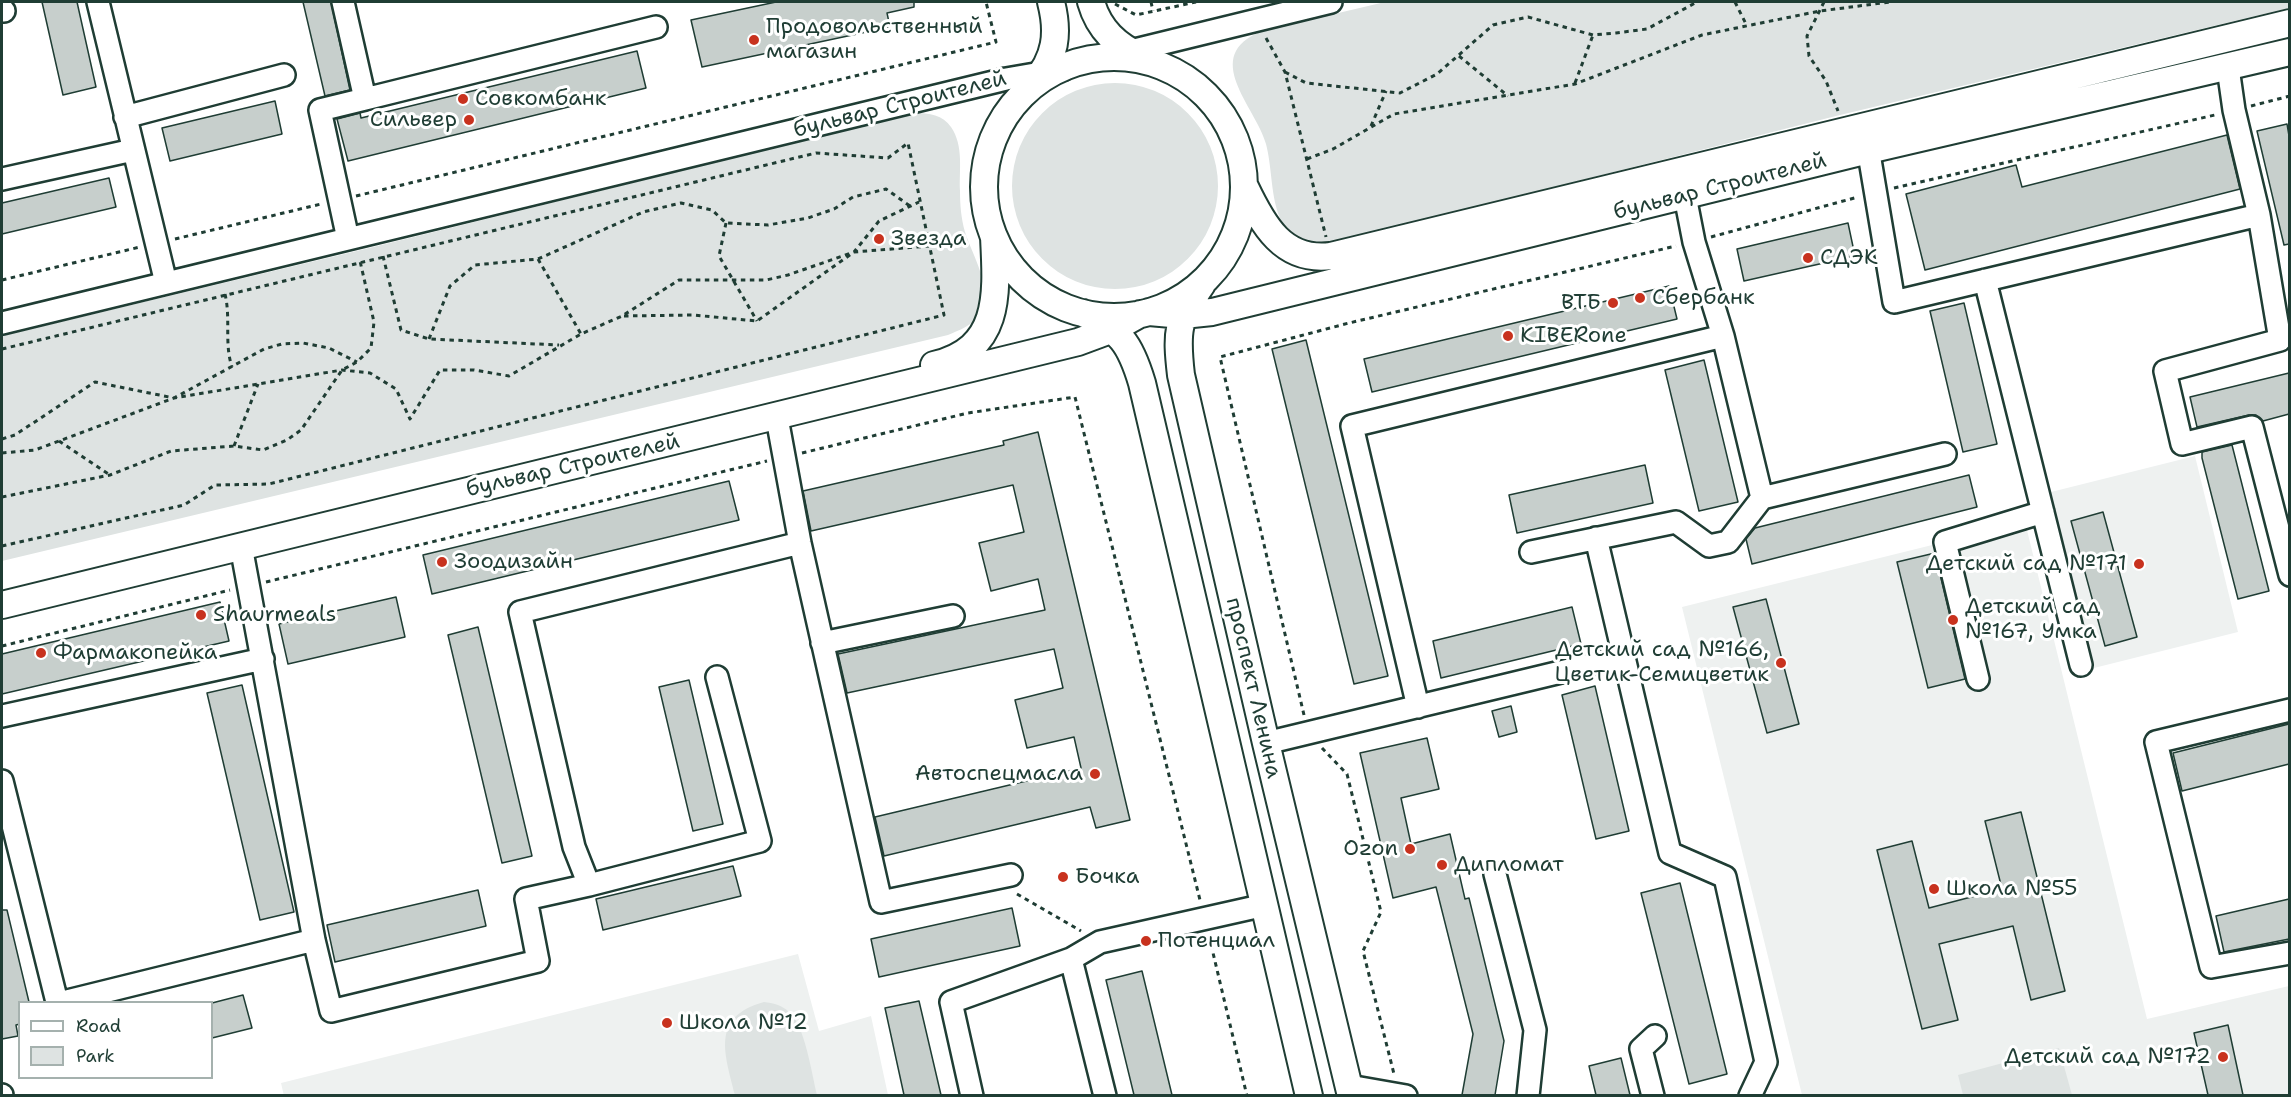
<!DOCTYPE html>
<html>
<head>
<meta charset="utf-8">
<style>
	body { margin:0 }
	#map { position:relative; width:2291px; height:1097px; overflow:hidden; background:#fff; font-family:"Shantell Sans",sans-serif }
	canvas { display:block }
	.frame { position:absolute; inset:0; border:3px solid #1f3d34; pointer-events:none }
	.legend { position:absolute; left:18px; top:1001px; width:195px; height:78px; box-sizing:border-box; background:#fff; border:2px solid #a5b1ae; margin:0; padding:8px 10px; list-style:none; font-size:18px; color:#1f3d34 }
	.legend li { display:flex; align-items:center; gap:12px; height:30px }
	.legend b { width:30px; border:2px solid #a5b1ae }
</style>
</head>
<body>
<div id="map">
<canvas width="2291" height="1097"></canvas>
<div class="frame"></div>
<ul class="legend">
<li><b style="height:8px;background:#fff"></b>Road</li>
<li><b style="height:16px;background:#dee3e2"></b>Park</li>
</ul>
</div>
<script>
const c = document.querySelector('canvas').getContext('2d');
c.lineJoin = 'round';
function fillPath(path, color) { c.fillStyle = color; c.fill(path, 'evenodd'); }
function trace(path, color, width, dash) { c.strokeStyle = color; c.lineWidth = width; c.lineCap = dash ? 'butt' : 'round'; c.setLineDash(dash || []); c.stroke(path); }
function drawText(font, color, halo, rows, align = 'center') {
  c.font = font + ' "Shantell Sans",sans-serif'; c.lineWidth = 6; c.setLineDash([]); c.textBaseline = 'middle'; c.strokeStyle = halo; c.fillStyle = color; for (const [text, x, y, turn = 0] of rows) {
    c.save(); c.translate(x, y); c.rotate((+turn || 0) * Math.PI / 180); c.textAlign = isNaN(turn) ? turn : align; if (halo) c.strokeText(text, 0, 0); c.fillText(text, 0, 0); c.restore();
  }
}
fillPath(new Path2D(`
	M2195,456L2238,632L2082,671L2039,495Z
	M2025,522L2147,1019L2289,986V1095H1802L1682,607Z
	M798,954L819,1031L871,1016L888,1095L284,1096L281,1083Z`), '#eef1f0');
fillPath(new Path2D(`
	M1385,2H2289V8L1840,115L1328,244C1264,245 1277,186 1266,144C1256,107 1199,56 1262,31Z
	M1012 186a103 103 0 1 1 206 0a103 103 0 1 1-206 0Z
	M915,113C929,113 943,115 951,127C964,146 959,170 960,191C960,204 961,218 965,232C973,257 994,288 979,315C972,326 959,330 948,335L2,561V336L365,249Z
	M764,1002C773,1003 782,1005 789,1012C805,1025 812,1075 817,1095H735C725,1054 710,1017 764,1002Z
	M2059,1048L2072,1095H1963L1958,1075Z`), '#dee3e2');
const building = new Path2D(`
	M42,2H77L96,87L63,95Z
	M303,2H331L350,90L325,96Z
	M776,2H914V7L887,13L890,27L702,67L691,20Z
	M637,51L646,88L348,161L337,119L360,113L361,118Z
	M275,101L282,134L170,161L162,128Z
	M2287,124L2289,136V244L2284,245L2257,131Z
	M2227,135L2240,189L1925,270L1906,194L2016,165L2022,187Z
	M109,178L116,207L2,234V203Z
	M1848,223L1855,256L1744,281L1737,249Z
	M1669,286L1677,319L1372,392L1364,359Z
	M1964,303L1997,444L1963,452L1930,311Z
	M1306,340L1388,676L1354,684L1272,349Z
	M1704,360L1738,502L1699,511L1665,370Z
	M2289,373V414L2263,421L2256,415H2249L2197,427L2190,397Z
	M1038,432L1130,820L1096,828L1090,807L884,856L875,817L1081,768L1074,737L1027,748L1015,700L1063,688L1054,649L847,693L838,654L1045,610L1038,579L991,591L979,543L1024,532L1013,485L811,531L803,491L1004,445L1003,441Z
	M2232,445L2269,591L2238,599L2202,458V452Z
	M1645,465L1653,503L1517,533L1509,495Z
	M1969,475L1977,507L1752,564L1746,539L1755,528Z
	M729,481L739,520L432,594L423,555Z
	M2103,512L2137,637L2105,646L2071,521Z
	M1935,553L1965,679L1928,688L1897,562Z
	M396,597L405,637L288,664L279,624Z
	M1766,599L1799,724L1767,733L1733,607Z
	M220,602L229,641L2,694V654Z
	M1572,607L1581,644L1441,678L1433,641Z
	M478,627L532,856L502,863L448,635Z
	M689,680L723,824L693,831L659,687Z
	M242,685L294,912L260,920L207,693Z
	M1595,686L1629,831L1596,839L1562,695Z
	M1511,706L1517,732L1499,737L1492,711Z
	M2289,724V764L2182,791L2173,753Z
	M1427,738L1439,789L1401,798L1411,844L1450,834L1465,899L1469,898L1504,1041L1495,1095H1462L1473,1034L1436,887L1393,898L1360,753Z
	M2021,812L2065,991L2031,1000L2013,926L1939,944L1958,1020L1922,1029L1877,850L1912,841L1929,908L2002,889L1985,821Z
	M733,866L741,896L603,930L596,899Z
	M1680,883L1727,1074L1689,1084L1641,893Z
	M478,890L486,926L335,962L327,925Z
	M2289,899V939L2224,952L2216,916Z
	M1012,908L1020,946L879,977L871,939Z
	M2,910H7L29,1002H20V1024L16,1025L18,1036L2,1039Z
	M1142,971L1172,1095H1134L1106,980Z
	M243,995L252,1028L212,1038V1003Z
	M919,1001L941,1095H904L885,1008Z
	M2228,1025L2243,1095H2208L2194,1033Z
	M1621,1058L1630,1095H1596L1589,1066Z`);
fillPath(building, '#c7cfcc');
trace(building, '#1f3d34', 1.5);
const minor = new Path2D(`
	M98,2L166,283
	M343,2L365,99L656,27
	M2,11H4
	M1102,58L1331,2
	M125,117L284,75
	M1866,136L1894,302L2259,215L2234,110L2228,68
	M2,179L133,150
	M2259,215L2280,340L2165,371L2182,444L2252,427L2290,575
	M348,239L320,110L365,99
	M1985,280L2081,665
	M2,323L1006,79L1064,69
	M777,418L800,543L881,902L1011,875
	M1762,498L1945,454
	M1596,538L1670,853L1725,877L1766,1062L1750,1096
	M241,546L314,940L331,1011L538,961L526,899L589,885
	M1531,552L1676,522L1709,546L1728,542L1762,498L1723,336L1694,242L1685,196
	M822,643L953,616
	M717,677L760,841L589,885L574,847L520,612L800,543
	M1978,679L1945,542L2043,512
	M1418,707L1352,426L1723,336
	M2290,710L2156,742L2211,967L2290,953
	M2,716L263,659
	M1266,743L1623,657
	M2,781L57,1002
	M1495,874L1535,1030L1528,1096
	M63,1002L314,940
	M1349,1086L1406,1096
	M2,1095V1096
	M972,1096L951,1002L1071,959
	M1105,1096L1071,959L1100,942L1265,905
	M1653,1096L1641,1049L1655,1036`);
const major = new Path2D(`
	M1091,2C1099,30 1117,46 1143,58
	M984 187a130 130 0 1 1 260 0a130 130 0 1 1-260 0Z
	M1034,83C1056,58 1059,33 1051,2
	M1245,187C1263,225 1283,262 1331,256L2290,23
	M1202,284C1177,320 1176,332 1181,375L1266,743L1351,1096
	M1149,312L1183,315L1212,312L1869,150L2290,52
	M1083,313C1121,331 1130,343 1142,383L1309,1096
	M934,365C1001,349 997,295 994,237
	M2,605L1078,342L1113,329L1140,314`);
trace(minor, '#1f3d34', 26);
trace(major, '#1f3d34', 30);
trace(new Path2D(`
	M1151,2L1153,11
	M1735,2L1747,26
	M1824,2L1807,36L1809,56L1826,81L1838,111
	M1115,4L1136,15L1196,2
	M1266,38L1285,72L1326,237
	M1459,56L1508,96
	M1285,72L1306,83L1400,93L1437,74L1493,25L1528,17L1593,35L1616,33L1647,29L1697,2
	M1575,83L1593,35
	M2251,106L2290,96
	M1371,126L1386,91
	M1307,159L1333,149L1394,114L1575,84L1702,35L1820,11L1890,2
	M1894,188L2215,115
	M356,196L996,42L986,2
	M726,223L719,256L757,321
	M1711,237L1858,197
	M175,239L321,204
	M383,256L401,330L429,339L559,345
	M538,259L581,334
	M2,280L140,247
	M225,294C231,319 224,343 232,367
	M624,316L693,315L757,321L854,252L929,246
	M429,339L450,286L475,265L538,259L643,212L681,203L712,210L726,223L768,225L808,218L834,209L853,197L886,189L910,206
	M2,349L816,153L888,158L908,143L944,315L269,484L215,485L184,505L2,546
	M2,439L15,435L95,382L174,398L264,349L282,344L303,343L329,348L357,362
	M59,441L110,475
	M234,446L258,384
	M2,453L35,450L174,398L342,370L370,373L396,389L410,419L440,370H474L509,376L581,334L622,316L679,280H766L788,275L854,252L879,221L919,202
	M802,453L968,413L1075,397L1200,900
	M2,497L110,475L171,451L234,446L263,450L287,440L301,430L342,370L357,362L371,348L374,322L360,261
	M266,582L767,461
	M2,646L230,590
	M1304,715L1220,357L1349,323L1676,246
	M1322,748L1347,774L1381,912L1363,951L1394,1074
	M1017,894L1081,931
	M1209,936L1247,1096`), '#1f3d34', 3, [4.5, 4.5]);
trace(minor, '#fff', 21);
trace(major, '#fff', 26);
for (const [x, y, r, color] of [
	[754,40,6,"#c8321e"],
	[463,99,6,"#c8321e"],
	[469,120,6,"#c8321e"],
	[879,239,6,"#c8321e"],
	[1808,258,6,"#c8321e"],
	[1640,298,6,"#c8321e"],
	[1613,303,6,"#c8321e"],
	[1508,336,6,"#c8321e"],
	[442,562,6,"#c8321e"],
	[2139,564,6,"#c8321e"],
	[201,615,6,"#c8321e"],
	[1953,620,6,"#c8321e"],
	[41,653,6,"#c8321e"],
	[1781,663,6,"#c8321e"],
	[1095,774,6,"#c8321e"],
	[1410,849,6,"#c8321e"],
	[1442,865,6,"#c8321e"],
	[1063,877,6,"#c8321e"],
	[1934,889,6,"#c8321e"],
	[1146,941,6,"#c8321e"],
	[667,1023,6,"#c8321e"],
	[2223,1057,6,"#c8321e"]
]) { const dot = new Path2D(); dot.arc(x, y, r, 0, 2 * Math.PI); c.fillStyle = color; c.fill(dot); trace(dot, '#fff', 2); }
drawText('22px', '#1f3d34', '#fff', [
	["Продовольственный",766,27],
	["магазин",766,52],
	["Совкомбанк",475,99],
	["Сильвер",457,120,"right"],
	["Звезда",891,239],
	["СДЭК",1820,258],
	["Сбербанк",1652,298],
	["ВТБ",1601,303,"right"],
	["KIBERone",1520,336],
	["Зоодизайн",454,562],
	["Детский сад №171",2127,564,"right"],
	["Детский сад",1965,607],
	["№167, Умка",1965,632],
	["Shaurmeals",213,615],
	["Детский сад №166,",1769,650,"right"],
	["Цветик-Семицветик",1769,675,"right"],
	["Фармакопейка",53,653],
	["Автоспецмасла",1083,774,"right"],
	["Ozon",1398,849,"right"],
	["Дипломат",1454,865],
	["Бочка",1075,877],
	["Школа №55",1946,889],
	["Потенциал",1158,941],
	["Школа №12",679,1023],
	["Детский сад №172",2211,1057,"right"]
], 'left');
drawText('22px', '#1f3d34', '#fff', [
	["бульвар Строителей",900,105,-14],
	["бульвар Строителей",1720,187,-14],
	["бульвар Строителей",573,466,-13],
	["проспект Ленина",1253,688,77]
]);
</script>
</body>
</html>
